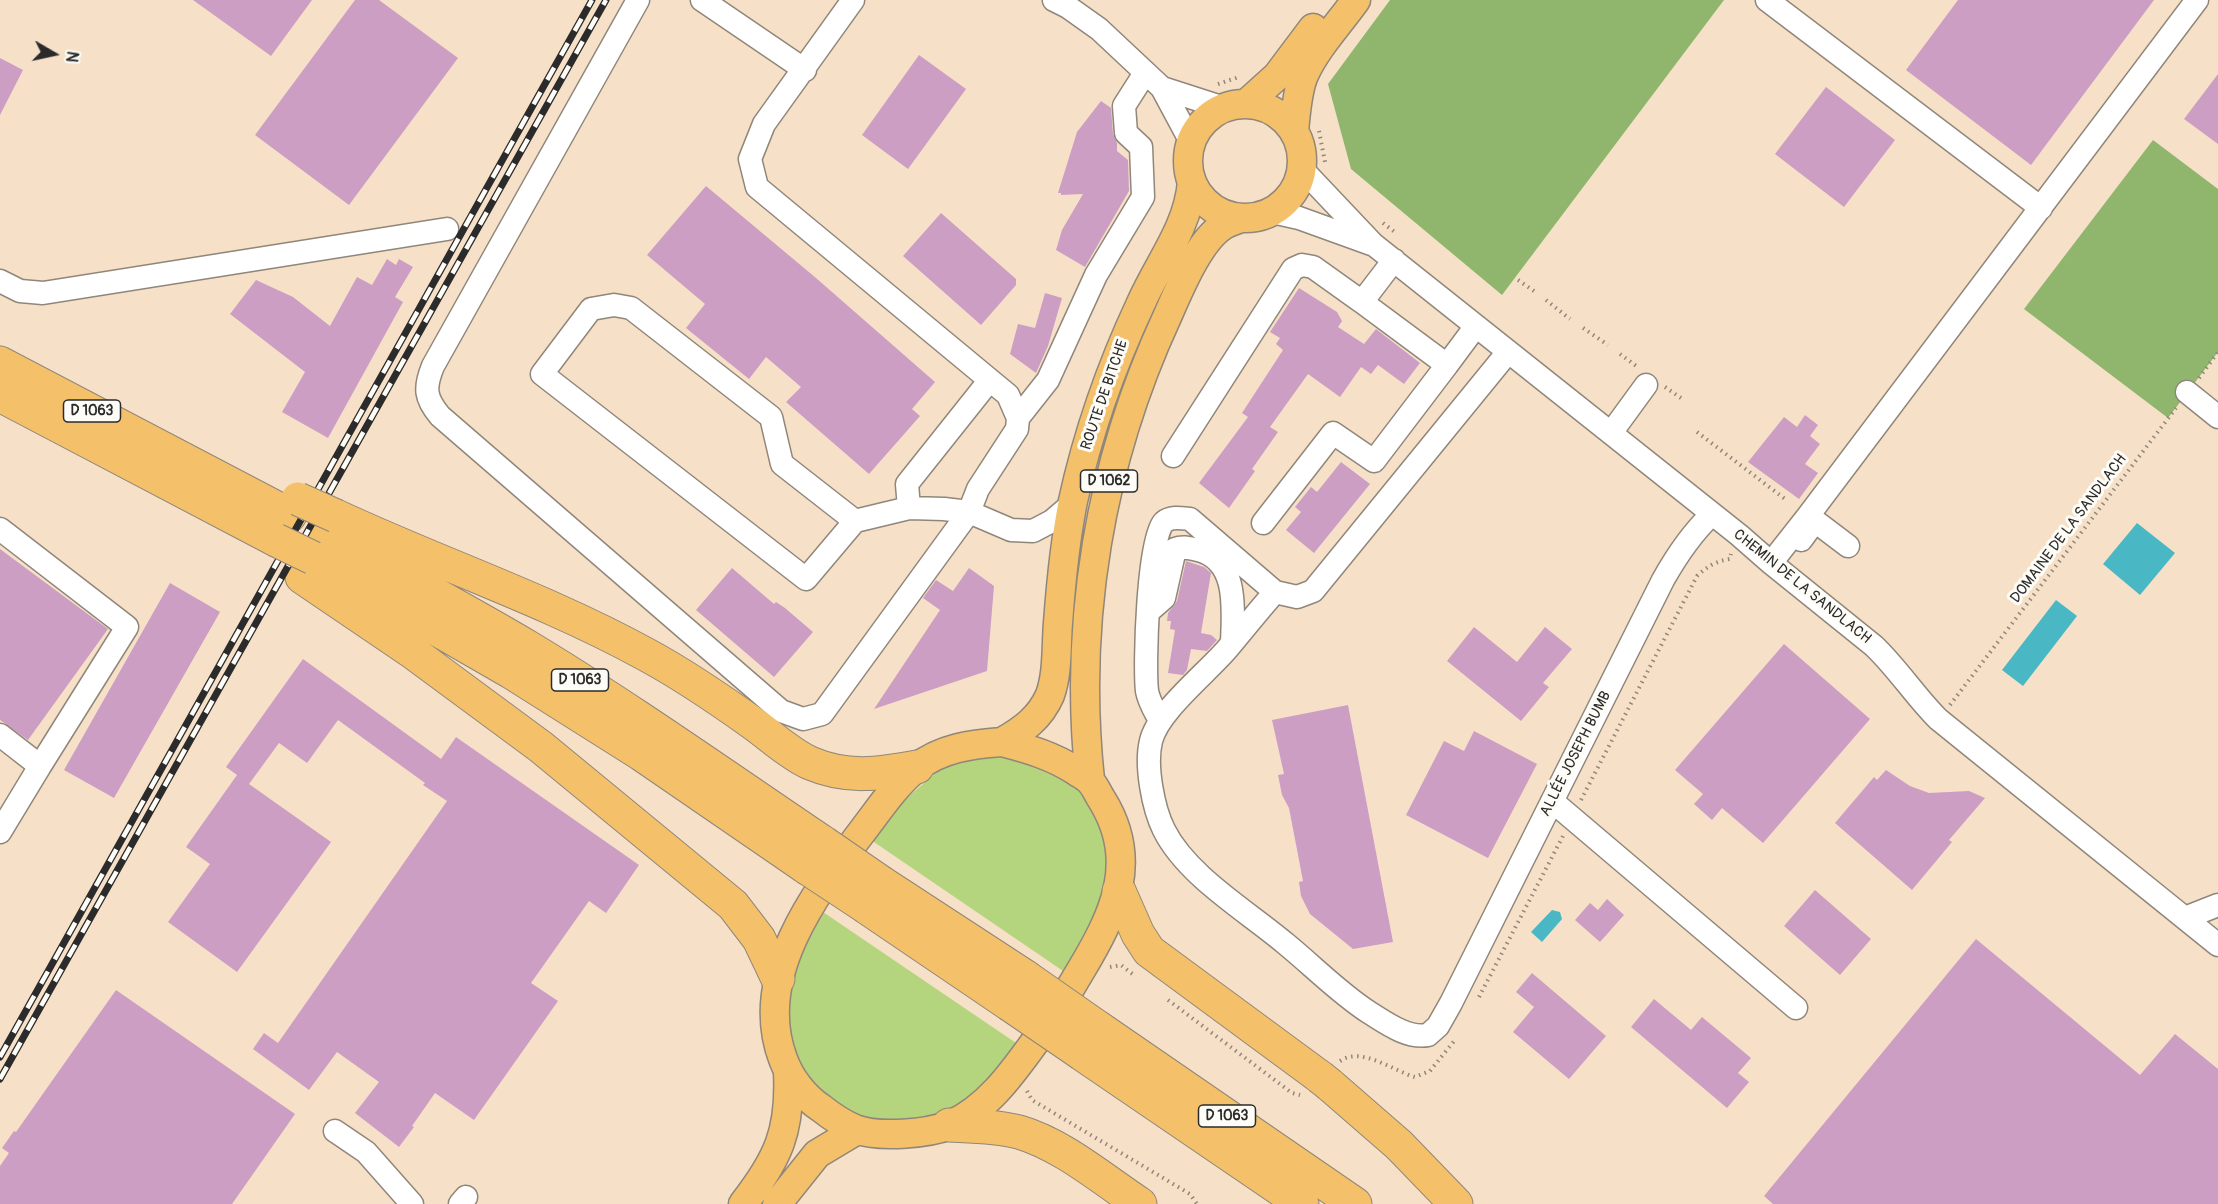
<!DOCTYPE html>
<html>
<head>
<meta charset="utf-8">
<style>
	body { margin:0 }
	#map { position:relative; width:2218px; height:1204px; overflow:hidden; background:#f6e1c8; font-family:Pangolin,sans-serif }
	canvas { display:block }
	.north { position:absolute; left:24px; top:24px; width:60px; height:60px; -webkit-text-stroke:4px #fdfcf7; paint-order:stroke; rotate:99deg; font-size:16px; font-weight:700; line-height:24px; text-align:center; color:#2b2b2b }
	.north::after { content:''; display:block; margin:auto; width:21px; height:27px; background:#2b2b2b; clip-path:polygon(50% 0,100% 100%,50% 72%,0 100%) }
</style>
</head>
<body>
<div id="map">
<canvas width="2218" height="1204"></canvas>
<div class="north">N</div>
</div>
<script>
const c = document.querySelector('canvas').getContext('2d');
c.lineJoin = 'round';
function fillPath(path, color) { c.fillStyle = color; c.fill(path, 'evenodd'); }
function trace(path, color, width, dash) { c.strokeStyle = color; c.lineWidth = width; c.lineCap = dash ? 'butt' : 'round'; c.setLineDash(dash || []); c.stroke(path); }
function drawText(font, color, halo, rows, align = 'center') {
  c.font = font + ' Pangolin,sans-serif'; c.lineWidth = 6; c.setLineDash([]); c.textBaseline = 'middle'; c.strokeStyle = halo; c.fillStyle = color; for (const [text, x, y, turn = 0] of rows) {
    c.save(); c.translate(x, y); c.rotate((+turn || 0) * Math.PI / 180); c.textAlign = isNaN(turn) ? turn : align; if (halo) c.strokeText(text, 0, 0); c.fillText(text, 0, 0); c.restore();
  }
}
fillPath(new Path2D(`
	M983,754H1018L1073,784L1095,810L1107,846V888L1097,919L1066,973L871,840L901,803L946,764Z
	M823,912L1019,1045C1006,1059 995,1078 980,1090C972,1098 959,1104 949,1109C924,1122 882,1126 856,1115C812,1096 780,1043 788,996C793,965 809,939 823,912Z`), '#b4d57d');
fillPath(new Path2D(`
	M1390,0H1724L1502,295L1351,169L1328,84Z
	M2153,140L2218,189V352L2168,418L2024,309Z`), '#8fb66c');
fillPath(new Path2D(`
	M2137,523L2175,553L2140,595L2103,564Z
	M2056,600L2077,616L2023,686L2002,670Z
	M1552,910L1560,912L1562,919L1542,942L1531,932Z`), '#49b7c4');
fillPath(new Path2D(`
	M193,0H312L271,56Z
	M355,0H379L458,58L349,205L255,135Z
	M1958,0H2154L2031,165L1906,70Z
	M919,55L966,89L908,169L862,135Z
	M0,58L23,70L0,115Z
	M2218,74V144L2184,119Z
	M1826,87L1895,140L1844,207L1775,154Z
	M1101,101L1111,108L1113,134L1117,143V151L1128,160L1129,191L1085,267L1056,250L1062,230L1083,194L1061,195V193H1058L1077,132Z
	M706,186L816,278L935,382L912,409L920,416L869,474L786,402L801,387L766,357L749,379L686,328L705,304L647,255Z
	M941,213L1016,279V285L981,325L903,256Z
	M387,259L396,265L399,259L413,267L395,297L403,302L328,438L282,412L305,372L230,314L256,280L293,297L330,326L357,277L372,285Z
	M1299,288L1337,312L1342,321L1338,327L1364,344L1376,329L1420,363L1404,384L1378,365L1371,374L1361,367L1340,397L1308,374L1270,427L1278,432L1252,469L1255,471L1229,508L1199,483L1248,417L1242,413L1283,350L1276,344L1280,338L1270,332Z
	M1045,293L1062,298L1048,346L1036,373L1010,354L1018,324L1035,328Z
	M1805,415L1818,425L1810,436L1820,444L1805,464L1818,473L1799,499L1748,462L1784,417L1797,427Z
	M1341,462L1370,484L1314,553L1286,530L1301,512L1295,507L1311,487L1317,492Z
	M0,549L108,629L28,740L0,720Z
	M1186,561L1204,567L1211,573L1201,633L1211,635L1217,640L1207,651L1191,649L1187,670L1183,675L1168,673L1175,630L1170,629L1171,621H1167L1168,613L1177,601Z
	M732,568L774,604L776,602L785,608L813,632L774,677L696,610Z
	M969,568L994,586L987,671L874,709L940,610L923,598L936,580L953,591Z
	M170,583L220,612L114,798L64,770Z
	M1474,627L1517,662L1545,627L1572,649L1543,683L1549,687L1521,721L1447,661Z
	M1784,644L1870,719L1763,843L1722,808L1712,820L1694,804L1703,794L1675,770Z
	M303,659L441,759L456,737L639,865L606,913L589,901L531,983L558,1001L474,1120L435,1093L412,1126L414,1127L399,1147L355,1113L379,1082L337,1052L309,1090L253,1049L264,1033L278,1043L447,801L423,785L425,783L338,720L307,763L279,743L249,784L331,842L237,972L168,922L210,864L186,847L237,775L226,767Z
	M1348,705L1393,942L1353,949L1310,914L1301,896L1299,882L1303,881L1289,808L1282,795L1278,775L1284,774L1272,720Z
	M1474,731L1537,764L1488,858L1406,815L1444,741L1464,751Z
	M1886,770L1910,786L1929,793L1969,791L1985,798L1949,840L1952,842L1912,890L1835,823L1874,777L1877,780Z
	M1815,890L1871,939L1840,975L1784,926Z
	M1607,899L1624,915L1600,942L1575,920L1590,903L1598,910Z
	M1976,939L2140,1075L2175,1034L2218,1069V1204H1773L1764,1196Z
	M1532,973L1606,1036L1569,1079L1513,1032L1534,1007L1516,992Z
	M116,990L295,1114L232,1204H0V1166L9,1153L2,1148L14,1131L16,1132Z
	M1654,999L1691,1030L1702,1017L1751,1058L1738,1073L1749,1082L1727,1108L1631,1027Z`), '#cc9ec3');
const minor = new Path2D(`
	M638,0L433,366C424,388 425,398 440,416L781,711L803,719L822,714L969,512L978,489L1017,429L1018,418L1008,395L757,187L750,159L764,124L853,0
	M702,0L805,70
	M1054,0L1068,7L1099,29L1162,88L1191,142
	M1767,0L2041,208
	M1162,88L1224,108
	M1302,169L1373,244L1739,535L1771,563L1874,646C1898,669 1915,696 1938,719L2218,945
	M1272,212L1299,218L1371,244
	M0,281L20,291L43,293L447,229
	M1362,302L1447,365L1476,326
	M2187,392L2218,417
	M1018,418L1048,380L1096,275L1143,197L1141,147L1126,133L1124,106L1145,73
	M1611,433L1646,385
	M1173,456L1293,269L1302,265L1313,267L1362,302L1394,260
	M909,508L907,484L989,381
	M855,521L782,464L771,417L631,308L614,305L591,309L542,374L806,579L855,521L909,508L944,509L969,512L1011,530L1033,531L1052,521L1073,503
	M1263,523L1333,433L1374,461L1447,365
	M0,529L127,627L40,766L0,735
	M1801,540L1815,521L1848,546
	M1771,563L1808,516L2197,0
	M1275,592C1259,610 1244,629 1228,648C1208,672 1158,711 1151,741C1145,765 1153,808 1164,830C1187,876 1247,911 1286,944C1313,966 1340,994 1370,1013C1386,1023 1408,1039 1428,1035L1438,1026L1451,1003L1663,580C1677,555 1691,534 1712,514
	M1148,612L1164,598L1175,549C1183,546 1189,548 1198,550C1239,560 1233,610 1232,643
	M1160,721C1155,711 1149,702 1147,691C1144,666 1148,537 1164,522C1171,516 1181,518 1190,519L1275,592L1297,597L1313,591L1508,352
	M1552,801L1796,1008
	M0,832L40,766
	M2185,918L2218,905
	M335,1131L366,1152L412,1204
	M460,1204L466,1197`);
const major = new Path2D(`
	M1247,103L1277,76L1313,28
	M1188 161a57 57 0 1 1 114 0a57 57 0 1 1-114 0Z
	M1294,131C1296,113 1297,91 1304,75C1316,48 1339,24 1356,0
	M1002,742C1029,749 1053,756 1076,771C1080,774 1086,777 1090,781C1095,786 1098,794 1102,800C1140,861 1114,915 1081,970C1069,990 1058,1009 1045,1028C1019,1063 992,1107 950,1125C927,1134 879,1138 855,1129C843,1124 831,1116 821,1108C804,1097 790,1078 783,1059C752,977 814,895 861,833C878,811 895,785 916,768C941,748 972,744 1002,742Z
	M1002,742C1023,730 1040,718 1050,695C1058,673 1056,646 1058,623C1061,582 1065,541 1073,501C1088,432 1111,367 1141,303C1159,262 1188,228 1192,182
	M1090,780C1073,621 1100,462 1167,317C1179,290 1199,240 1224,225C1229,222 1235,220 1241,218
	M743,1204C778,1159 791,1131 788,1072
	M777,1204L817,1154L857,1130`);
const highway = new Path2D(`
	M0,363L290,515
	M0,395L276,540
	M336,516C439,564 547,600 647,655C684,675 719,699 754,724C772,737 790,754 810,763C847,779 879,774 917,767
	M325,534C393,571 462,608 528,647C629,708 726,777 824,843
	M313,558L511,672L641,754L807,868
	M302,577L411,651L541,747L733,905L759,939L778,979
	M882,883L1026,977
	M1119,891L1138,934L1149,951L1320,1077
	M866,907L1009,1004
	M1099,1028L1355,1204
	M1082,1054L1302,1204
	M1330,1085L1399,1145L1456,1204
	M949,1125C972,1126 997,1126 1019,1132C1063,1145 1102,1179 1140,1204`);
trace(minor, '#90867a', 25);
trace(major, '#90867a', 31);
trace(highway, '#90867a', 35);
trace(new Path2D(`
	M1218,84L1239,77
	M1319,131L1325,162
	M1383,223L1396,233
	M1518,280L1534,291
	M1546,300L1570,319
	M1583,328L1608,345
	M1620,354L1639,368
	M2199,378L2218,352
	M1665,387L1681,398
	M1697,432L1785,499
	M1950,705L2176,408
	M1581,800L1697,576C1708,566 1716,561 1730,559L1731,554
	M1110,967L1121,965L1135,976
	M1479,997L1563,836
	M1168,1000L1292,1093L1300,1095
	M1340,1061C1362,1046 1393,1071 1415,1077L1430,1071L1455,1040
	M1027,1091L1032,1100L1190,1194L1197,1204`), '#90867a', 4, [1.5, 4.5]);
trace(minor, '#fff', 22);
trace(major, '#f4c16a', 28);
trace(highway, '#f4c16a', 33);
const rail = new Path2D(`
	M0,1057L592,0
	M0,1079L606,0`);
trace(rail, '#2b2b2b', 7);
trace(rail, '#fdfcf7', 4.5, [14]);
const highwayBridge = new Path2D(`
	M298,499L336,516
	M276,540L313,558
	M824,843L882,883
	M807,868L866,907
	M1026,977L1099,1028
	M1009,1004L1082,1054
	M1320,1077L1330,1085`);
trace(highwayBridge, '#90867a', 35, []);
trace(highwayBridge, '#f4c16a', 33);
for (const [x, y, w] of [
	[92,411,57],
	[1109,481,57],
	[580,680,57],
	[1227,1116,57]
]) { const box = new Path2D(); box.roundRect(x - w / 2, y - 11, w, 22, 4.5); c.fillStyle = '#fdfcf7'; c.fill(box); trace(box, '#2b2b2b', 1.5); }
drawText('bold 14px', '#2b2b2b', null, [
	["D 1063",92,411],
	["D 1062",1109,481],
	["D 1063",580,680],
	["D 1063",1227,1116]
]);
drawText('15px', '#2b2b2b', '#fdfcf7', [
	["ROUTE DE BITCHE",1105,395,-71],
	["DOMAINE DE LA SANDLACH",2069,529,-53],
	["CHEMIN DE LA SANDLACH",1802,587,39],
	["ALLÉE JOSEPH BUMB",1576,754,-63]
]);
</script>
</body>
</html>
